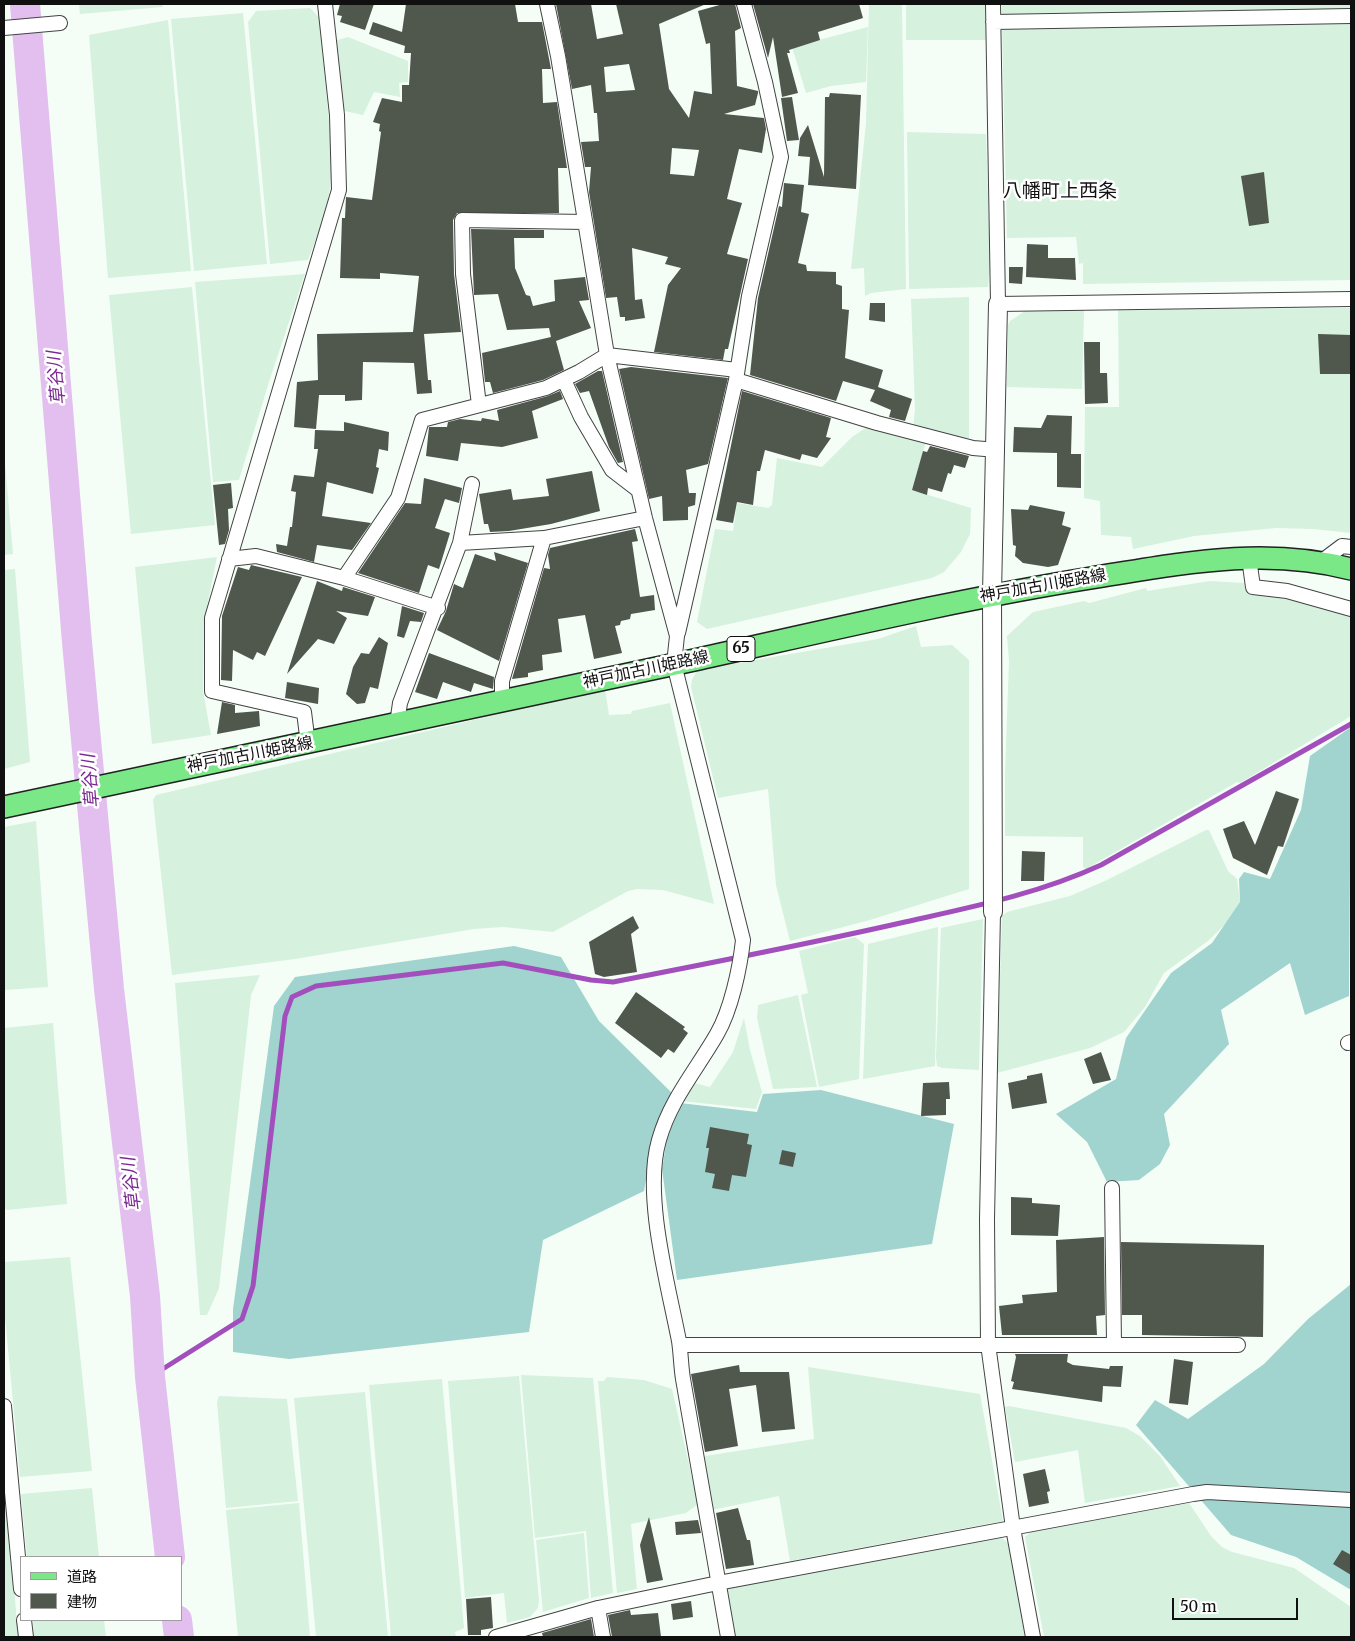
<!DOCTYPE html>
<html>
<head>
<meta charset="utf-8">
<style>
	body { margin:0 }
	#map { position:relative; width:1355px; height:1641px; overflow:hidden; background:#f4fef6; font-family:Merriweather,"Noto Sans JP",serif }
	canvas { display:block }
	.frame { position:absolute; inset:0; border:5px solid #101010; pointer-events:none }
	.legend { position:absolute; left:20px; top:1556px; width:162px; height:65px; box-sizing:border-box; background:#fff; border:1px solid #9f9f9f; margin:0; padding:6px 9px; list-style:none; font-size:15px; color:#101010 }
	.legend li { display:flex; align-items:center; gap:10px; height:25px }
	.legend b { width:25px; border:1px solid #9f9f9f }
	.scale { position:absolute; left:1172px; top:1598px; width:126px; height:22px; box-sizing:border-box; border:2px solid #101010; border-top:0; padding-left:6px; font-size:15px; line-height:18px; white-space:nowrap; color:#101010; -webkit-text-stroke:4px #fff; paint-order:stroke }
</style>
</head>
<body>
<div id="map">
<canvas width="1355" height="1641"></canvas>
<div class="frame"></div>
<ul class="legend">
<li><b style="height:6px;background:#7ae886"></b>道路</li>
<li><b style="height:14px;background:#50574d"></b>建物</li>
</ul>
<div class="scale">50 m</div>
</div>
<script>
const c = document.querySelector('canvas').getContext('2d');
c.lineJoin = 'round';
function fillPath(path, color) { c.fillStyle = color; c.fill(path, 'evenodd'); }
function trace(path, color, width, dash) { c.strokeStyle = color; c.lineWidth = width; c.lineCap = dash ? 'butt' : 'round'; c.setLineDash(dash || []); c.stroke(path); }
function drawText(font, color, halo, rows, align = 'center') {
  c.font = font + ' Merriweather,"Noto Sans JP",serif'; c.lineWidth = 5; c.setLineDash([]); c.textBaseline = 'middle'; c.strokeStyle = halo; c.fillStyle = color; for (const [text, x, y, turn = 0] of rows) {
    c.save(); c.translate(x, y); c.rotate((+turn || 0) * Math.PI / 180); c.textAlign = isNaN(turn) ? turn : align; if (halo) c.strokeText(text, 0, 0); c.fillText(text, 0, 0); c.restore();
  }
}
fillPath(new Path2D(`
	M79,4H162L163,7L80,14Z
	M869,4H902L906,289L871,293L865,296L864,268L851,269L866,123Z
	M906,4H985L986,40H906Z
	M1002,4H1351V11L1002,18Z
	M310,8L319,17L333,162L327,210L308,260L270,264L248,22L256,11Z
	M243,13L267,264L194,271L171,19Z
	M168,20L191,271L108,278L89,35Z
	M1351,20V280L1083,284V263L1079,264L1076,237L1007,238L1002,27Z
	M868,27L866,82L831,86L806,93L792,47Z
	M348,37L408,61V82L399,83L400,97L374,92L363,115L340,110L334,41Z
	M907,132L986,134L990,264L988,287L909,289Z
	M305,274L269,382L239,480L213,482L195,282Z
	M192,287L215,525L131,534L109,295Z
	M969,297V438H951L913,428L915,409L911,299Z
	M1351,308V533L1313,529L1276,528L1194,536L1133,549L1131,537L1101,535L1100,501L1084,498L1085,407H1119L1118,309Z
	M1084,310L1082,389L1007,387L1008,325L1010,321L1025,311Z
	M870,425L927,438L912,490L971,508L970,534L961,552L944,572L932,578L707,629L697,622L715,529L733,531L737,503L768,508L772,505L777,458L822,467L852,437Z
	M4,452L13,554L4,555Z
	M217,557L204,622L203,691L211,735L152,744L135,567Z
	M15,569L30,762L4,769V570Z
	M1210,581L1244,583L1245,588L1253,594L1302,601L1351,615V716L1240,783L1237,782L1086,869L1083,867V837L1005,836V773L1009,661L1007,636L1033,612L1084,601L1089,603L1146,588L1147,591Z
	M916,626L921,647L952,645L969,660V889L870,920L790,941L776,885L768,789L718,798L691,687L692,680L697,670L878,639Z
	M605,689L609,715L631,714L632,711L670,703L714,904L663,890L637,889L628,891L553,932L503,927L474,929L295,959L172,975L153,800L156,795Z
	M36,821L48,987L4,990V827Z
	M1206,830H1209L1228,871L1237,879L1241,909L1208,941L1164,973L1145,1007L1124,1032L1090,1048L997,1073L1002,916L1007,912L1070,896L1107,880Z
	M983,919L979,1070L942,1068L937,1066L936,1057L941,928Z
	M938,927L935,1066L863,1079L868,944Z
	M855,937L864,944L859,1079L819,1087L801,995L808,993L799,951Z
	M260,975L251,995L219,1288L207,1315H200L175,983Z
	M798,995L817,1087L773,1089L757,1018L758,1005Z
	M744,1018L750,1050L762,1092L756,1109L681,1101L694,1083L710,1087L733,1052Z
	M53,1023L67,1204L7,1210L4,1208V1028Z
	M70,1257L92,1471L20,1477L4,1306V1262Z
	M808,1367L980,1394L1003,1521L790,1561L779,1496L712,1510L702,1459L705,1456L814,1439Z
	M521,1375L593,1378L613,1593L591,1598L586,1531L535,1538Z
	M519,1376L539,1600L538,1608L530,1617L507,1623L504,1593L465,1598L448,1381Z
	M607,1377L644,1380L672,1389L698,1504L686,1513L631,1524L637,1589L617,1593L598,1381H604Z
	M442,1379L464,1628L455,1632L456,1637H391L369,1385Z
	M365,1392L388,1637H316L294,1398Z
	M219,1396L287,1399L298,1501L226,1508L217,1402Z
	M1009,1406L1126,1428L1140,1436L1160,1456L1180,1486L1085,1503L1078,1450L1015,1462L1005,1407Z
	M92,1488L99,1557H27L21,1494Z
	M4,1498H7L18,1637H4Z
	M299,1503L310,1637H238L226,1510Z
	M1189,1503L1211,1536L1222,1547L1232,1552L1294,1568L1351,1607V1637H1044L1025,1537L1031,1532Z
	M584,1533L589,1598L543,1612L536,1540Z
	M1001,1537L1008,1543L1025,1637H734L727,1588L752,1582Z
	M33,1620H104L106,1637H34Z`), '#d6f1de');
fillPath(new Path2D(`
	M1351,727L1349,996L1305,1015L1290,963L1221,1010L1229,1044L1164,1114L1170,1145L1160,1164L1139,1180L1107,1182L1087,1142L1056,1114L1116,1079L1126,1038L1171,973L1212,943L1240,902L1239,879L1244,872L1270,879L1301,810L1310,756Z
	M514,946L561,957L599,1021L672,1093L654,1130L644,1191L543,1240L529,1332L289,1359L233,1352V1309L274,1006L295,977Z
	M821,1090L954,1124L932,1244L677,1280L662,1169L667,1139L680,1103L757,1112L763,1094Z
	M1351,1284V1590L1296,1557L1231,1535L1136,1425L1155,1400L1188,1419L1264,1364L1308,1319Z`), '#a2d4cf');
trace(new Path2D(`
	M150,1377L242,1319L253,1286L285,1016L292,997L316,986L503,963L591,980L613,982C711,963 808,944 905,922C972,907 1038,894 1101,865L1351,724`), '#a24fbd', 5);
trace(new Path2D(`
	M25,4L77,642L109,989L145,1296L150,1377L170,1557
	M177,1620L179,1637`), '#e2bfef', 30);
fillPath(new Path2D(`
	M340,4H374L365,30L340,22L342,16L337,15Z
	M406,4H515L518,22H542L551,69H542L543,103L557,102L567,168H558L559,213H457L453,220L454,274L461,332L424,334L428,380H431L432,393L417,394L414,363L363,362L362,400L345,401V395H319L316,429L294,427L297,382L318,380L317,334L413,332L419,276L380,273V279L340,278L342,218H345L346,197L372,200L381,132L379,131L380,124L373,122L382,98L402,102V85H409L411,53H404L405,46L369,34L373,22L402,32Z
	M556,4H591L597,39L623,34L616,4H706L659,24L669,89L689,118L694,91L712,94L710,43L706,44L698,11L723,4H735L741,28L735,31L737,86L758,91V93L755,105L724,114L764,118L766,129L762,153L739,149L727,199L742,203L727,254L748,259L728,349H725L723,360L654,352L668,285L681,268L665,264L668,257L632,248L635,300L642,299L645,318L625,321V317H620L617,297L606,298L589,192L591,167H585L581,142L599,141L597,113H594L591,85L572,89ZM629,64L635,90L606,92L604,67ZM672,148L699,150L694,176L670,174Z
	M753,4H859L863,18L818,32L820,40L789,50L790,53H787L798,93L782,97L773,37L768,58Z
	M830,93L861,95L856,189L808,185L810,157L798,156L800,138L808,125L824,177L825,97H829Z
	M792,97L799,140L787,141L781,98Z
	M1264,172L1269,223L1249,226L1241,176Z
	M784,183L804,185L801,212L809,214L798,263L806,265L807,271L836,272V284L842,286V309L849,310L845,358L883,370L878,387L912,399L905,421L889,417L891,410L870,401L875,390L843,381L836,401L750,375L758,298L779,206L782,207Z
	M471,229L544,230V238H514L515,268L526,295L530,296L533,306L555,301L554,280L585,277L589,300L579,301L591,328L556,341L564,370L543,380L493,393L490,382H485L482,353L551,337L549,328L507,330L498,294L474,295Z
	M1027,244L1048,245V258H1075L1076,280L1026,277Z
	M1009,267H1023L1022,284L1009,283Z
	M870,303H885V322L869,320Z
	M1318,334L1351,335V374H1320Z
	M1084,342H1100V373H1107L1108,403L1085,404Z
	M631,367L728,378L708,464L686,470L689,493H696L695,505L688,507V520L663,521L662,496L649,499L619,369Z
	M598,371H602L623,462L618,463L609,447L589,391L580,393L575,384Z
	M560,391L563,399L532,411L538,438L502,447L461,443L458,461L426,456L429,427H447L448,422L460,419L481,421L482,418L499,421L497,410L548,396Z
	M742,391L831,418L826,437L831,438L817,458L802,454L800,460L765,450L760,471H757L753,505L737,502L733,523L716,520Z
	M1047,415L1072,416L1071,454H1081V488L1057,487V453L1013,452L1014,427L1041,428Z
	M344,422L389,432L388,451L379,449L376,467L379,468L373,494L327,482L322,516L371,523L352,550L317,545L314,562L277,552L276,544L287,546L290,527H292L296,492L291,491L294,475L314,477L318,449H314L315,430L344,431Z
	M930,446L969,456L965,468L954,465L951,474L948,473L942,492L928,488L927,495L912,490L923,451L927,452Z
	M592,471L600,511L551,524L509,531L490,532L488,524H484L479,494L511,489L513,500L549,496L546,479Z
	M424,478L462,488L459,503L445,499L435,528L450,533L439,569L428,565L419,593L358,573L405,503L421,504Z
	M231,483L233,508L228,509L229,530L225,544L219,545L213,485Z
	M1030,505L1065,512L1062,525L1071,528L1058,565L1048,567L1023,563L1015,556L1016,546L1013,545L1011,509L1028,510Z
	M635,529L638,541L632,542L640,597L654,595L655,610L631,614L630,619L621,621L620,625L615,626L622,653L594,659L585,615L558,619L562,652L542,655L543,670L528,673V677L512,679L544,568L550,569L548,555L550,548Z
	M494,552L528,563L499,661L437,630L446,611L454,584L463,588L475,554L496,561Z
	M251,565L302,577L265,656L257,652L253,660L233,650L232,681L221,680L222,616L238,567L249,570Z
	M317,581L342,591L343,587L375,597L368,616L336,611L347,618L334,644L318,639L287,674Z
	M402,606L424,613L421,622L410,621L404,638L397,636Z
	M379,637L388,643L378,689L370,687L365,703L357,704L346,694L353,667L361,653L369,654Z
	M429,653L494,677L493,689L474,683L471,692L443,682L437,699L415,692Z
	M287,682L319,688L318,704L285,698Z
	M222,702L235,705V713L259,711L260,726L217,734Z
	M1276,791L1299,799L1283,847L1278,846L1267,875L1233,858L1223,829L1244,821L1255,845Z
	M1022,851L1045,852L1044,881H1021Z
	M633,916L639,928L631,934L637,972L604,977L595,974L589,942Z
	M636,992L685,1027L683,1029L688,1033L674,1053L668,1049L661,1058L615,1023Z
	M1101,1052L1111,1080L1093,1084L1084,1059Z
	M1042,1073L1047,1103L1012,1109L1008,1083L1027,1079V1076Z
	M949,1082L950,1099H946V1115L921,1116L923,1083Z
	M710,1127L749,1134L747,1144L752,1145L746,1177L732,1175L729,1191L712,1188L715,1174L705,1172L709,1148H706Z
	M782,1150L796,1153L793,1167L779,1164Z
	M1011,1197L1032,1198V1203L1060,1205L1058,1236L1011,1235Z
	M1104,1237L1105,1315L1096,1316L1097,1335H1002L999,1306L1023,1303L1022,1295L1057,1292L1056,1240Z
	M1121,1242L1264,1245L1263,1337L1142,1335V1315H1122Z
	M1015,1354H1068L1067,1362L1073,1365L1109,1369L1110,1366H1123L1121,1387L1103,1386L1102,1402L1012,1389L1014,1382L1011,1381L1016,1357Z
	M1174,1359L1193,1362L1188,1405L1169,1403Z
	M739,1365L740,1372H789L795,1429L762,1432L756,1385L729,1389L738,1446L705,1452L691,1374Z
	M1045,1469L1050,1491L1047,1492L1049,1503L1029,1507L1023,1474Z
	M738,1508L747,1540H750L754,1565L726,1569L716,1513Z
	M649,1517L663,1580L647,1583L640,1545Z
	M698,1520L701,1533L676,1535L675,1522Z
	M1342,1550L1351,1555V1575L1333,1564Z
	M491,1597L493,1628L481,1630V1635H468L466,1599Z
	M691,1601L693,1617L673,1620L671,1604Z
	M630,1610L631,1615L658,1613L661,1637H612L608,1615Z
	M591,1619L594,1637H543L542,1633Z`), '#50574d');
const minor = new Path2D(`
	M547,4L558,56L607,355L645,518L677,636L674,664L743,940C740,968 731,1010 717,1034C697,1069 670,1100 659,1140C643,1195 668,1284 679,1341C681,1354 681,1367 683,1379L728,1637
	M993,4L998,304L1351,299
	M993,22L1351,16
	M4,28L60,23
	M564,380L581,417L612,470L638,490
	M736,380L877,423L973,448L997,450
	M479,405L463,274L462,220L585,222
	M460,543L544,538L645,518
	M1249,558L1253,587L1287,591L1351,609
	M229,559L256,556L344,578L398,498L422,420L546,388L579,372L607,355L737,370
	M1322,561L1342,546L1351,547
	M344,578L438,608
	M678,633L736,380L749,296L781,157L765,82L744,4
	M502,701V681L544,538
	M397,724L400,703L460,543L472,484
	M308,744L304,712L212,691V618L339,190L337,115L325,4
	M993,912L987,1219L988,1344L1013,1528L1033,1637
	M1348,1043L1351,1042
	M1112,1188L1114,1344
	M680,1345H1238
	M4,1406L21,1589
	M598,1608L603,1637
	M24,1620L26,1637
	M496,1637L598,1608L718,1583L1193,1494L1207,1492L1351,1500`);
const tertiary = new Path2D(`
	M993,912L992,594L998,304`);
const primary = new Path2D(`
	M4,807C236,757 468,710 699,659C830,630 960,599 1091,578C1179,564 1263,546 1351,569`);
trace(minor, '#434343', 16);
trace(tertiary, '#434343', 20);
trace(primary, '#212121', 24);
trace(minor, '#fff', 14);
trace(tertiary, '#fff', 18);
trace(primary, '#7ae886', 21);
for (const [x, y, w] of [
	[741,649,28]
]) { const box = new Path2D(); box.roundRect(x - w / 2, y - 12.5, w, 25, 4); c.fillStyle = '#fff'; c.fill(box); trace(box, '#101010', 1); }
drawText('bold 15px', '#101010', null, [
	["65",741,649]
]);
drawText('16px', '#101010', '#fff', [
	["神戸加古川姫路線",1043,586,-10],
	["神戸加古川姫路線",646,670,-12],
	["神戸加古川姫路線",250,755,-11]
]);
drawText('italic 18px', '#7c2893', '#fff', [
	["草谷川",57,378,-95],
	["草谷川",91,781,-95],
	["草谷川",132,1184,-97]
]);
drawText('19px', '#101010', '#fff', [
	["八幡町上西条",1060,192]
]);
</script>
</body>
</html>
